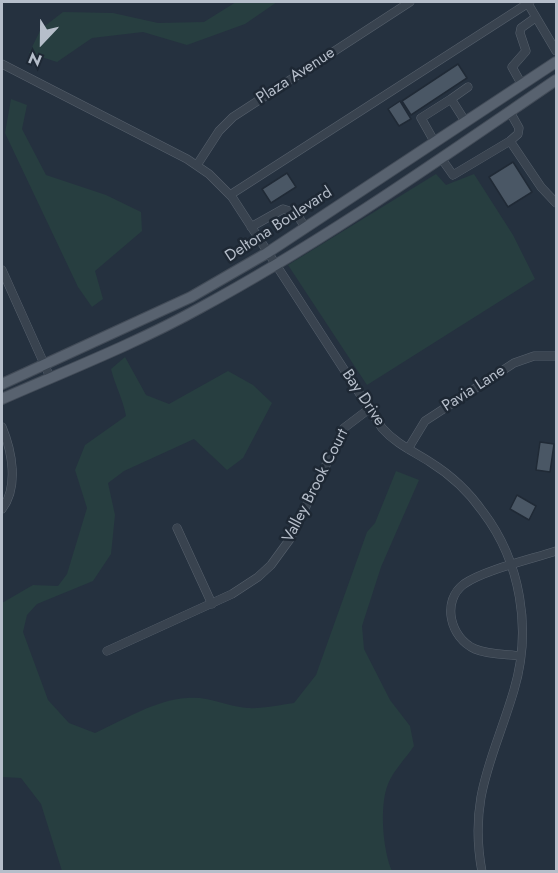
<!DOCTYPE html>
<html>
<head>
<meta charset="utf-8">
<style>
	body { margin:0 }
	#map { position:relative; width:558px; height:873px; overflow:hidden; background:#25313f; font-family:Jost,sans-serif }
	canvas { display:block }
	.frame { position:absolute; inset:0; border:3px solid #b6beca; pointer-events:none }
	.north { position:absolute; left:12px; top:12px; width:60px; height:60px; -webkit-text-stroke:4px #1e2834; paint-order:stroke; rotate:202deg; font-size:16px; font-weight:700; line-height:24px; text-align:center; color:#b6beca }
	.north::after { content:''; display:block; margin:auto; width:21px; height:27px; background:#b6beca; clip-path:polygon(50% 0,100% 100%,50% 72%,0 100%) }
</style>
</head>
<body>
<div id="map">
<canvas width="558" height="873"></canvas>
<div class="frame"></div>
<div class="north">N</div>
</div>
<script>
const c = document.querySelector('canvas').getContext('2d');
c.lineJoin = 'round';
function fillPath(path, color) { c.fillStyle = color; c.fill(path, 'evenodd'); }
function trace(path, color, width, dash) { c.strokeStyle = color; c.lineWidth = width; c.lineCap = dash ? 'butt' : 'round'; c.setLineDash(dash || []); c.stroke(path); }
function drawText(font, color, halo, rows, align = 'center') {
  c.font = font + ' Jost,sans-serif'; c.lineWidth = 5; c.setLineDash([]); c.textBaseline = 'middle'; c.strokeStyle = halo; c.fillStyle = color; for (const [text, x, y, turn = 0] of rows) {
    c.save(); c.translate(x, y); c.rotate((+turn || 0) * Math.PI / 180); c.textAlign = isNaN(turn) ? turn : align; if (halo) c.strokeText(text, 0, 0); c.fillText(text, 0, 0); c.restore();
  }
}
fillPath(new Path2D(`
	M236,2H277L245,24L187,45L143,32L92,38L57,62L29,53L41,29L63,12L113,13L158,23L204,22Z
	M11,99L27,105L22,129L46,175L106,195L141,212L142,231L95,271L103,299L92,307L78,287L5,133Z
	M436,174L446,185L474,174L513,235L535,279L367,385L288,265Z
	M125,357L146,395L169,404L228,371L253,385L272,403L243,458L227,470L194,439L124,471L108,483L115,515L111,554L93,581L37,604L27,615L23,632L48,700L69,723L95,733C124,720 155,700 187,698C208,696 226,706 247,708C262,709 279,705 294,703L316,675L367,532L375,523L396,471L419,480L381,567L362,626L364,649L390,700L410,726L414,746C406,758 393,771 388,784C379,806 383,851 392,871H62L41,804L21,778L2,777V603L33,585L58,586L67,574L87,508L75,470L85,445L126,416C123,399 115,385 111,369Z`), '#273e40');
const building = new Path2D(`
	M458,64L467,78L411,115L402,101Z
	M400,101L411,119L399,126L388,109Z
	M513,162L532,192L508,207L489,177Z
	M287,173L296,187L271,203L262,189Z
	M540,442L554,444L550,472L536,470Z
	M517,495L536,506L529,520L510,509Z`);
fillPath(building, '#4a5765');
trace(building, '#202a36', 1.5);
const minor = new Path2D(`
	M527,2L556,51
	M2,64L187,159L209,174L232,197L382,428C396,444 413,451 430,462C451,475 469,492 483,512C521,562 532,630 514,690C494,758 468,796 482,872
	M522,85L512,67L526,51L520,33L521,28L535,18
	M451,99L468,87
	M510,112L519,128L518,134L510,141
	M434,141L421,118L451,99L465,121
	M441,158L453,175L510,141L541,187L556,203
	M197,165L219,131L233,117L410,2
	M230,195L530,2
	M251,227L283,209L296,213L305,227
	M2,270L50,377
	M2,427C12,451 19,487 2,509
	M408,449L425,421L514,363L534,356H556
	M177,528L212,604
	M107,651L232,594L258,577L271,565L290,539L344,428L369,409
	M521,656C507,654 489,655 475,649C450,638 441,601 464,584C484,570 532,559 556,551`);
const major = new Path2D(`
	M2,384L191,297L267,253L556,62
	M2,399C68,370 137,343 200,308C324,241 440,159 556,80`);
trace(minor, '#57616d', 9);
trace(major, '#434c58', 12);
trace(minor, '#39434f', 8);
trace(major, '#58626f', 10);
drawText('16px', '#b6beca', '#1e2834', [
	["Plaza Avenue",296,76,-33],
	["Deltona Boulevard",279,225,-33],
	["Pavia Lane",474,389,-33],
	["Bay Drive",363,398,56],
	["Valley Brook Court",316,486,-63]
]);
</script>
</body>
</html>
